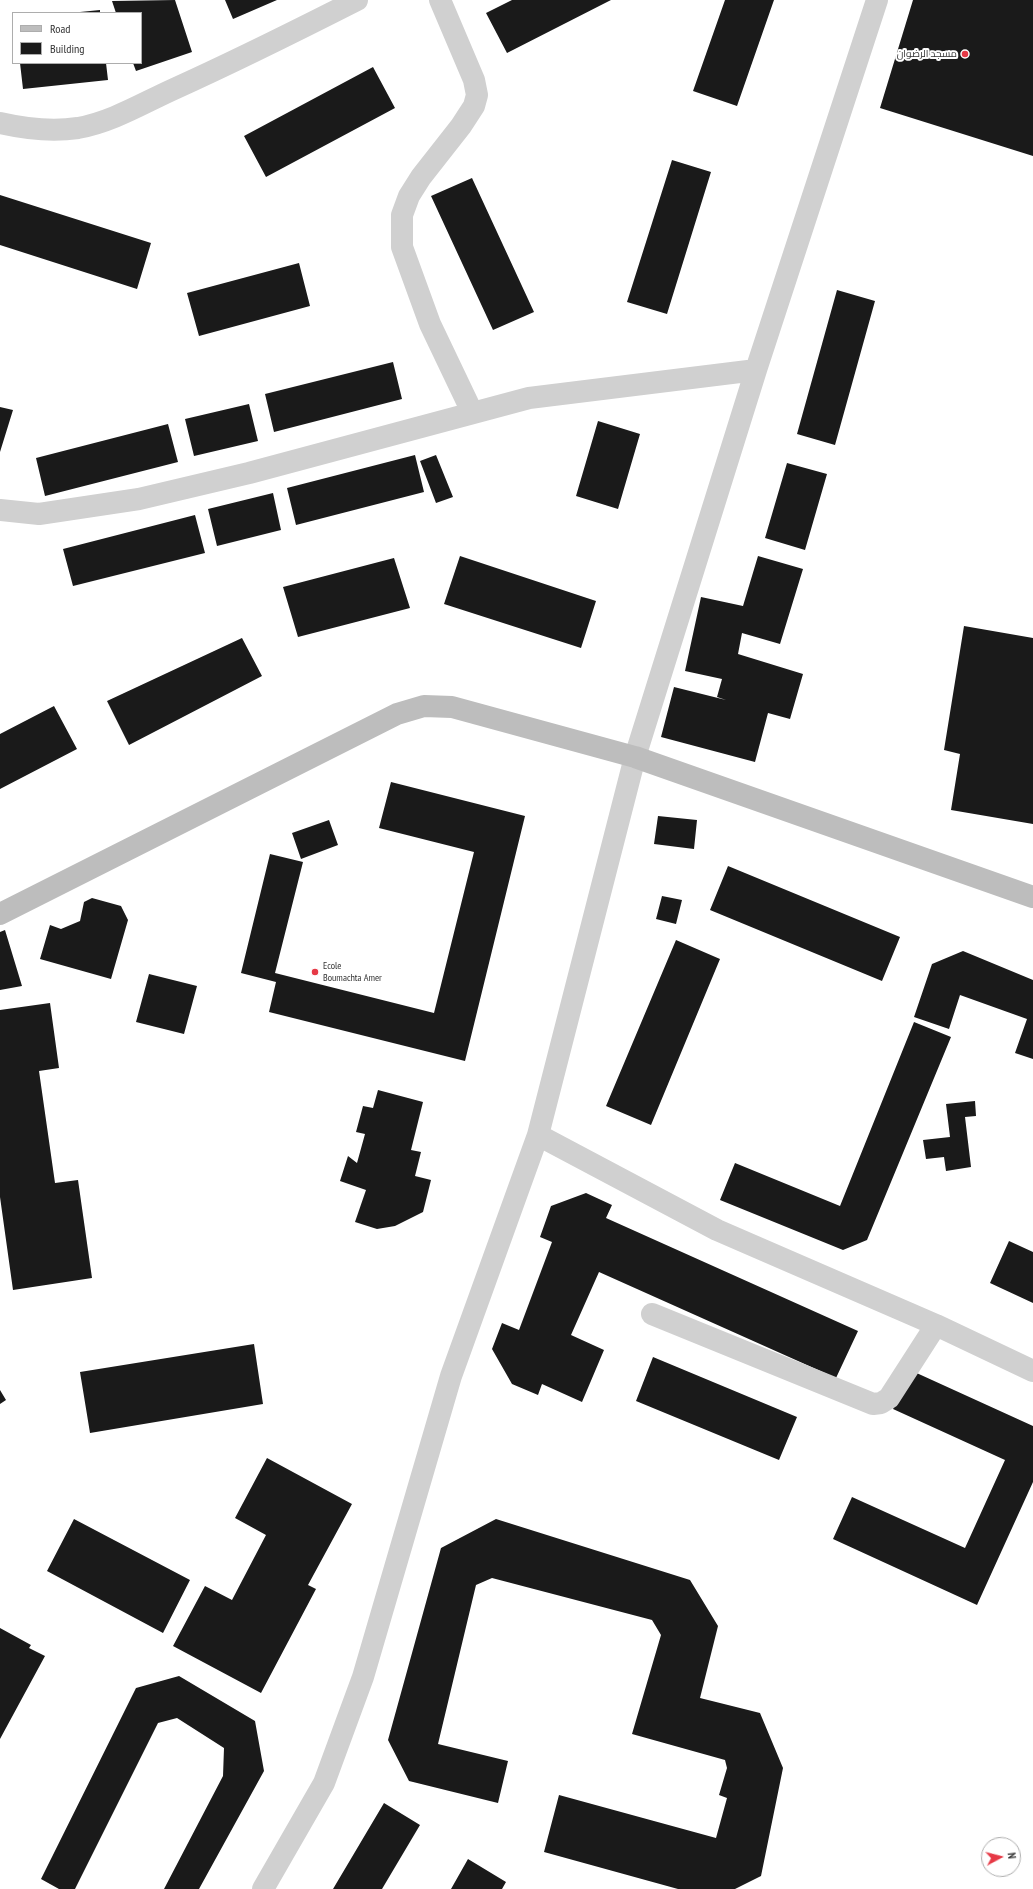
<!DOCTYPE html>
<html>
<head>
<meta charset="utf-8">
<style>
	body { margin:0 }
	#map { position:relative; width:1033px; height:1889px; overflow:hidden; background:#fff; font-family:"PT Sans Narrow",sans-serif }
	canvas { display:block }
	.legend { position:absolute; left:12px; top:12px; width:130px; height:52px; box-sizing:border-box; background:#fff; border:1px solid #adadad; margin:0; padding:5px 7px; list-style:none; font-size:12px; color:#333 }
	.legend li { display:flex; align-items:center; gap:8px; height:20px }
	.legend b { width:20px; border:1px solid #adadad }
	.north { position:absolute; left:981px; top:1837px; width:40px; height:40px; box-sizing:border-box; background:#fff; border:1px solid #adadad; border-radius:50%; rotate:83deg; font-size:11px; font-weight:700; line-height:16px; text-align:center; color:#333 }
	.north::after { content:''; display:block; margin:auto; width:14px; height:18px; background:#e63946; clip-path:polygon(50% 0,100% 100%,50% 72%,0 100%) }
</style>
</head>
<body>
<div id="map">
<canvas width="1033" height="1889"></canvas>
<ul class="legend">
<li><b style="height:5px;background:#bdbdbd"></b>Road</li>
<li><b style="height:11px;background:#1a1a1a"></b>Building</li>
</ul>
<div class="north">N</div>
</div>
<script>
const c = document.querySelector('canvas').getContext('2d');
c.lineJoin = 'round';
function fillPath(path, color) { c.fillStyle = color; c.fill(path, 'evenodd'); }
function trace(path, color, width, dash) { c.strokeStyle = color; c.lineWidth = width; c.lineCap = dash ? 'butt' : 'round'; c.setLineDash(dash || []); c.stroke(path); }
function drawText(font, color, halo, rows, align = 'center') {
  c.font = font + ' "PT Sans Narrow",Cairo,sans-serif'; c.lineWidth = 4; c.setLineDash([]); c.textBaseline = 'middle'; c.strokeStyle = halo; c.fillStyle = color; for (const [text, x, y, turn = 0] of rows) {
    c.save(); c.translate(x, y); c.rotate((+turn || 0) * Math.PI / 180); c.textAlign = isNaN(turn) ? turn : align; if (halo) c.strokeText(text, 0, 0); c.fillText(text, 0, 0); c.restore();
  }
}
fillPath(new Path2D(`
	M175,0L192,52L136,71L133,63H141V13H116L112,1Z
	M225,0H277L233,19Z
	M512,0H611L507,53L486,13Z
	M725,0H774L737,106L693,91Z
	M913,0H1033V156L880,108Z
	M100,10V13H80V12Z
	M20,63H106L108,80L23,89Z
	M373,67L395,108L266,177L244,136Z
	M672,160L711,172L667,314L627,302Z
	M472,178L534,312L493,330L431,196Z
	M0,195L151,243L137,289L0,245Z
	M299,263L310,306L199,336L187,293Z
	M837,290L875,301L835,445L797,434Z
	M393,362L402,399L274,432L265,394Z
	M249,404L258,441L194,456L185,419Z
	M0,407L13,410L0,452Z
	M598,421L640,434L618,509L576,496Z
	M168,424L178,462L45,496L36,458Z
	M415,455L424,492L296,525L287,488Z
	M436,455L453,497L436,503L420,461Z
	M787,463L827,474L805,550L765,538Z
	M273,493L281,530L217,546L208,509Z
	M195,515L205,553L73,586L63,549Z
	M460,556L596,601L581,648L444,604Z
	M758,556L803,569L780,644L742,633L738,654L803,674L790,719L768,713L755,762L661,737L674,687L726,700L717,697L722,679L685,671L701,597L743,606Z
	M394,558L410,608L298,637L283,587Z
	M964,626L1033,638V824L951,810L960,754L944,750Z
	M242,638L262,676L129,745L107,701Z
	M54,706L77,749L0,789V734Z
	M391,782L525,816L465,1061L269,1012L276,982L241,973L270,854L303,862L275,973L434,1013L474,852L379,828Z
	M658,816L697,820L694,849L654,844Z
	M329,820L338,845L301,859L292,833Z
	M728,866L900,937L882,981L710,910Z
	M662,896L682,900L676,924L656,919Z
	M92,898L121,906L128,920L111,979L40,959L50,925L61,929L80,921L84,902Z
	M5,930L22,986L0,990V932Z
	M676,940L720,959L651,1125L606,1106Z
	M963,951L1033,980V1059L1015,1053L1027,1019L960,995L949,1029L914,1017L932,964Z
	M149,974L197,986L184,1034L136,1022Z
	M50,1003L59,1068L39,1071L55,1183L78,1180L92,1278L13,1290L0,1197V1010Z
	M914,1022L951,1037L867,1240L843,1250L720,1200L735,1163L840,1206Z
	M378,1090L423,1102L411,1150L421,1152L415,1176L431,1180L423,1212L395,1226L377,1229L355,1222L366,1190L340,1181L348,1156L357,1163L365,1134L356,1132L363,1106L373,1108Z
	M975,1101L976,1116L965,1117L971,1167L946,1171L944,1157L926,1159L923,1140L950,1137L946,1104Z
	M586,1193L612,1205L606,1218L858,1331L836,1378L599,1272L571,1335L604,1350L582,1402L542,1384L538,1395L512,1384L492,1349L502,1323L519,1330L552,1242L540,1237L551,1206Z
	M1009,1241L1033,1252V1303L990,1283Z
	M254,1344L263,1404L90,1433L80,1372Z
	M653,1357L797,1417L779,1460L636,1401Z
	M910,1370L1033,1426V1482L977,1605L833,1539L852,1497L965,1548L1005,1460L893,1409Z
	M0,1390L6,1400L0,1404Z
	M267,1458L352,1504L308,1585L316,1589L261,1693L173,1646L205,1586L232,1600L266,1535L235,1518Z
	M74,1519L190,1580L163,1633L47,1571Z
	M496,1519L690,1580L718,1626L700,1698L760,1713L783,1768L761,1876L735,1889H678L544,1852L559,1795L716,1838L727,1798L719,1795L727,1768L725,1760L632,1734L661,1635L652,1620L492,1578L476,1585L438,1744L508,1761L498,1803L409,1781L388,1740L441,1548Z
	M0,1628L31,1645L29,1648L45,1656L0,1739Z
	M179,1676L255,1721L264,1771L199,1889H164L223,1776L224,1748L177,1718L158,1723L75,1889H59L41,1879L136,1688Z
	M384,1803L420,1825L382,1889H333Z
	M468,1859L506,1882L502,1889H451Z`), '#1a1a1a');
trace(new Path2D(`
	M440,0L474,80L477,95L474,106L461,126L421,177L409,196L402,215V247L430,324L472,412
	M0,123C26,129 51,132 78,128C112,122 143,103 174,89C236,61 296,31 357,0
	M0,510L39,514L139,499L249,473L529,398L756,370
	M538,1135L717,1230L936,1325L1033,1371
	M652,1314L873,1404L881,1403L889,1398L936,1325
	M263,1889L324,1783L363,1677L451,1376L538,1135L635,757L756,370L877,0`), '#d0d0d0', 22);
trace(new Path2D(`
	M0,914L397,714L424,706L452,707L635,757L1033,897`), '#bdbdbd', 22);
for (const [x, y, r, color] of [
	[965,54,4,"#e63946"],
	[315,972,4,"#e63946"]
]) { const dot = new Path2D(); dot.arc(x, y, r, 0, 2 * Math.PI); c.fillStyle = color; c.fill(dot); trace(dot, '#fff', 1.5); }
drawText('10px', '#333', '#fff', [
	["مسجد الرضوان",957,54],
	["Ecole",323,966,"left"],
	["Boumachta Amer",323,978,"left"]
], 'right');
</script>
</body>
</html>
